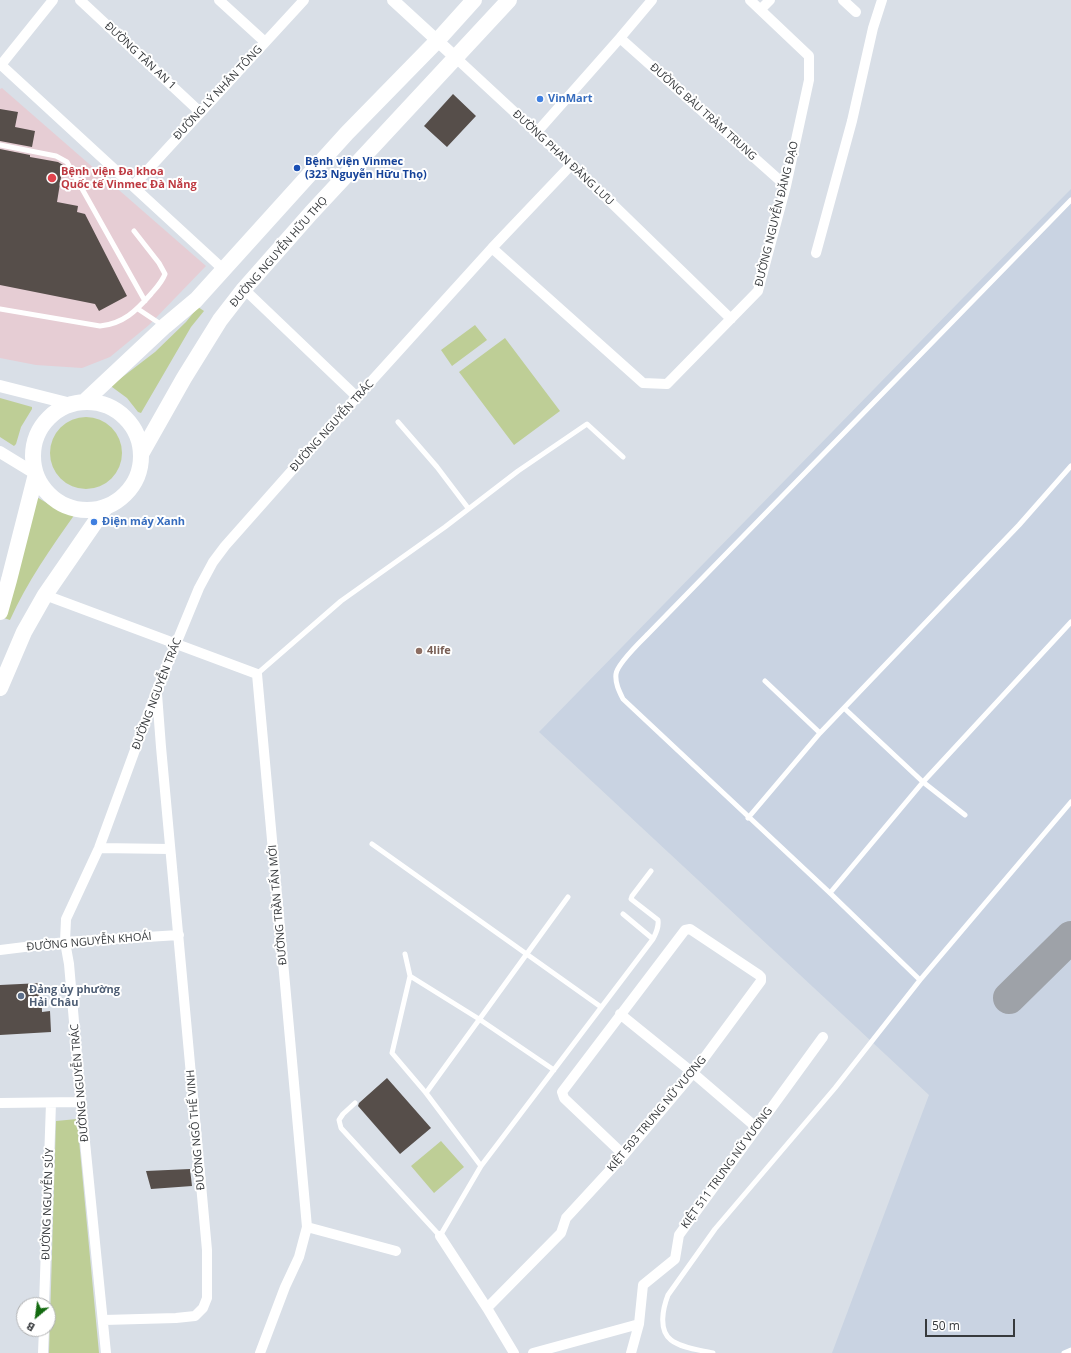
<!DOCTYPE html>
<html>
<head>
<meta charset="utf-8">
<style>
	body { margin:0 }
	#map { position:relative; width:1071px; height:1353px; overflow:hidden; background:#d9dfe7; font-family:"Open Sans",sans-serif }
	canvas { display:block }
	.north { position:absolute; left:16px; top:1297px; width:40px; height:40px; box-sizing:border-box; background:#fff; border:1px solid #afb0b1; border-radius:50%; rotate:209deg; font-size:11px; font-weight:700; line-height:16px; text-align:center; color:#373a3d }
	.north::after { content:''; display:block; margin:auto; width:14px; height:18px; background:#136a10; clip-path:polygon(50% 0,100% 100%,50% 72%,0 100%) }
	.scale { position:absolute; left:925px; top:1319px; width:90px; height:18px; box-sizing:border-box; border:2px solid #373a3d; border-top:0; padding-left:5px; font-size:12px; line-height:14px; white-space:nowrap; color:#373a3d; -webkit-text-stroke:3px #fff; paint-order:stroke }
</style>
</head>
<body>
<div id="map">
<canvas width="1071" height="1353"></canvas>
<div class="north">B</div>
<div class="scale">50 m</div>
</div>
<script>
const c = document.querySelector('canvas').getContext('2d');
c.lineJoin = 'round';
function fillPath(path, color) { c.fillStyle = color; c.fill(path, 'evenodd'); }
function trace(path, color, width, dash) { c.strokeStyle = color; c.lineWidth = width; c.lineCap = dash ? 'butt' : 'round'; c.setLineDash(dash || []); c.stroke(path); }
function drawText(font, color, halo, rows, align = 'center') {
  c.font = font + ' "Open Sans",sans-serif'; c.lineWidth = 4; c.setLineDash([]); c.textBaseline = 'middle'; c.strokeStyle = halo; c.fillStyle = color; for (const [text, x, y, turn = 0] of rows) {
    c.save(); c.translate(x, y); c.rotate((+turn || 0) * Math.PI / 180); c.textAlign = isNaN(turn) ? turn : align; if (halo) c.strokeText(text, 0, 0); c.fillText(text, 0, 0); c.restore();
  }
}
fillPath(new Path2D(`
	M1071,189V1353H832L929,1095L539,732L960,301Z`), '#c9d3e2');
fillPath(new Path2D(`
	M2,88L206,266L149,325L110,357L82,368L36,365L0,358V89Z`), '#e6cdd4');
fillPath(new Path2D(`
	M198,307L204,311L191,327L141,413L138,412L127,398L112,387V385L155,352L186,322Z
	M475,325L487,340L452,366L441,350Z
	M505,338L560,411L514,445L459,372Z
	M0,398L32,407V409L21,427L16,444L14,446L0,437Z
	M50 453a36 36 0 1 1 72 0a36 36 0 1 1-72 0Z
	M35,496L57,509L75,514C51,548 27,582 10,620L4,618Z
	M77,1119L99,1353H49L56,1121Z
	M441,1141L464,1167L434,1193L411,1166Z`), '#bece96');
trace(new Path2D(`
	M1009,998L1071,937`), '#9ea2a8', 32);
fillPath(new Path2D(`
	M453,94L476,116L447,147L424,126Z
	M0,109L18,112L15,127L35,131L32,147L0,141Z
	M0,149L30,155V157L58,162L63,165L57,202L78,206L77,212L85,214L127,296L99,311L95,304L0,285Z
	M41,983L42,1012L50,1011L51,1032L0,1035V985Z
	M387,1078L431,1128L400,1154L358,1106L359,1103Z
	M190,1169L192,1186L151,1189L146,1171Z`), '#564e4a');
trace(new Path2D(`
	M0,145L56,156L67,162L145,301
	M0,309L100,326C123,324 136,311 151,294C157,287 162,282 165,274L159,263L134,231
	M138,309L162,325
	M398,422L437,467L468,508
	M257,674L341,601L445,527L518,471L587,424L623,457
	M765,681L820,733
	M844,708L923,782L1071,622
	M748,818L820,733L1019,525L1071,466
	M372,844L601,1007
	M830,893L923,782L965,815
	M623,914L653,939
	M405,954L410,976L479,1019L554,1070
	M410,976L392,1053L426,1093L481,1166
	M920,980L830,893L623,699C619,691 615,683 616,674C617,664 640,642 648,634L1071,200
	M426,1093L568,897
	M355,1103L343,1114L339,1120L341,1128L440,1236L481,1166L653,939C656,933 659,927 658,920L631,899L632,896L651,871
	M713,1353C700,1350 681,1348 671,1340C658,1330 663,1308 668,1295L715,1229L835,1088L920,980L1071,802
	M1064,1353L1071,1350`), '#fff', 5);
trace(new Path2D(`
	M80,0L200,112
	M219,0L265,42
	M843,0L856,12
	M761,9L770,0
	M620,38L786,186
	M455,57L592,184L731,319
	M0,64L224,270
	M0,66L53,0
	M537,132L620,38L652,0
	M133,186L304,0
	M492,248L643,383L667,384L758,291L786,186L809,80V56L750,0
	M816,253L852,121L873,28L882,0
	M244,289L357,397
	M45,595L257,674L307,1227L299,1257L285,1287L260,1353
	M99,848L170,849
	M0,950L65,942L179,935
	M620,1014L693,1073L757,1128
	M0,1103L81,1102
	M307,1227L396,1251
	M440,1236L487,1308L514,1353
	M44,1305L51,1103
	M487,1308L561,1233L566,1218L624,1155L693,1073L761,981V977L759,975L690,929L685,930L562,1092L564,1098L624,1155
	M104,1320L176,1318L195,1316L203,1308L207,1298V1250L161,747L157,694
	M43,1353L44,1329
	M106,1353L81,1102L69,964L65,942L66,919L99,848L157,690L199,588L213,562L225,546L357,397L492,248L571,165
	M533,1353L639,1324
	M631,1353L639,1324L643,1285L675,1259L679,1235L823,1037`), '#fff', 10);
trace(new Path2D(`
	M393,0L455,57
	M0,386L71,404
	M0,452L36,474`), '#fff', 12);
trace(new Path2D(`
	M84,402L165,326L196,300L347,133L437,41L474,0
	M33 456a54 54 0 1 1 108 0a54 54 0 1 1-108 0Z
	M141,454L184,378L220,320L244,289L311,213L509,0
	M0,612L9,580L36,474
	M0,688L24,632L45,595L105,508`), '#fff', 16);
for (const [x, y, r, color] of [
	[540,99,4,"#3f7fe0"],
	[297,168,4,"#1a4fb4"],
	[52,178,5,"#e0444e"],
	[94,522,4,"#3f7fe0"],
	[419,651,4,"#8d6e63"],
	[21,996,4,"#5c6f8a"]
]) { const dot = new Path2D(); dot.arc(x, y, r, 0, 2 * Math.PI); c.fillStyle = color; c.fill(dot); trace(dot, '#fff', 1.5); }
drawText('11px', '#373a3d', '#fff', [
	["ĐƯỜNG TÂN AN 1",140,56,43],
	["ĐƯỜNG LÝ NHÂN TÔNG",218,93,-47],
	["ĐƯỜNG BÀU TRÀM TRUNG",703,112,42],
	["ĐƯỜNG PHAN ĐĂNG LƯU",563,158,43],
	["ĐƯỜNG NGUYỄN ĐĂNG ĐẠO",777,214,-76],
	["ĐƯỜNG NGUYỄN HỮU THỌ",279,252,-49],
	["ĐƯỜNG NGUYỄN TRÁC",332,426,-48],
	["ĐƯỜNG NGUYỄN TRÁC",157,694,-69],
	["ĐƯỜNG TRẦN TẤN MỚI",278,905,-95],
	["ĐƯỜNG NGUYỄN KHOÁI",89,942,-5],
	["ĐƯỜNG NGUYỄN TRÁC",80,1083,-95],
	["KIỆT 503 TRƯNG NỮ VƯƠNG",657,1114,-50],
	["ĐƯỜNG NGÔ THẾ VINH",196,1130,-95],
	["KIỆT 511 TRƯNG NỮ VƯƠNG",727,1168,-54],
	["ĐƯỜNG NGUYỄN SÚY",48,1204,-88]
]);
drawText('bold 11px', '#366cbe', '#fff', [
	["VinMart",548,99],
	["Điện máy Xanh",102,522]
], 'left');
drawText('bold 11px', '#164399', '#fff', [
	["Bệnh viện Vinmec",305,162],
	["(323 Nguyễn Hữu Thọ)",305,175]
], 'left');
drawText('bold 11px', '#be3a42', '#fff', [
	["Bệnh viện Đa khoa",61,172],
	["Quốc tế Vinmec Đà Nẵng",61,185]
], 'left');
drawText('bold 11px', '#785e54', '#fff', [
	["4life",427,651]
], 'left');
drawText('bold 11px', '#4e5e75', '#fff', [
	["Đảng ủy phường",29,990],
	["Hải Châu",29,1003]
], 'left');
</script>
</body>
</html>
